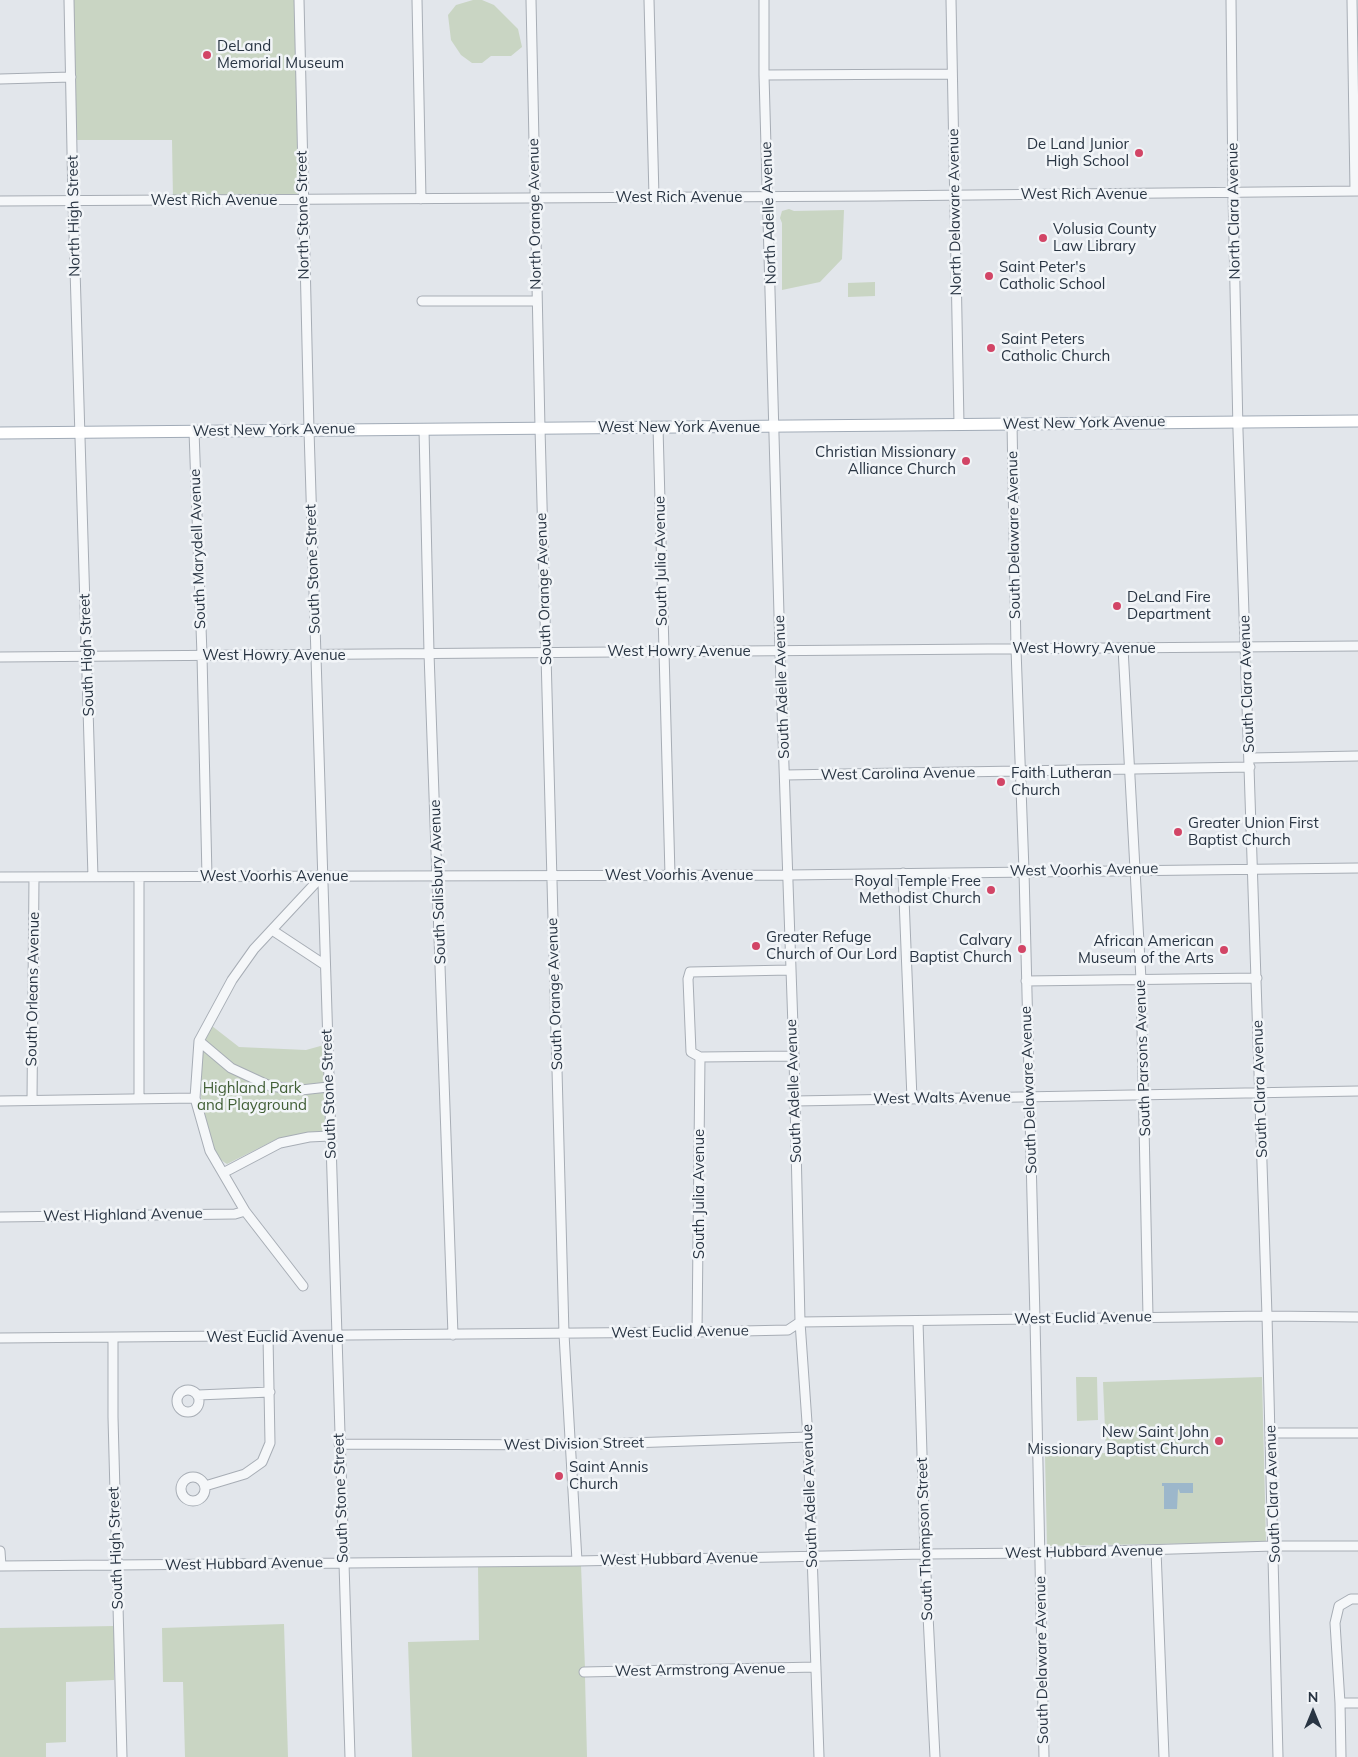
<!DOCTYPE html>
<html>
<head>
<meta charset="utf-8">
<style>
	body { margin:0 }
	#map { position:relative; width:1358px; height:1757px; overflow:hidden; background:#e2e6eb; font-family:Mulish,sans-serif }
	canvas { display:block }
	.north { position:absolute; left:1288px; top:1687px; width:50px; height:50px; -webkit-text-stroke:4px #f2f5f8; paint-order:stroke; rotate:0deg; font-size:14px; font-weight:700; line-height:20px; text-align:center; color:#293543 }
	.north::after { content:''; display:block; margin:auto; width:18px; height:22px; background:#293543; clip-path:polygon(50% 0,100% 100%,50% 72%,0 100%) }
</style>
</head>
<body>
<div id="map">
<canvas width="1358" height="1757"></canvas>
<div class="north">N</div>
</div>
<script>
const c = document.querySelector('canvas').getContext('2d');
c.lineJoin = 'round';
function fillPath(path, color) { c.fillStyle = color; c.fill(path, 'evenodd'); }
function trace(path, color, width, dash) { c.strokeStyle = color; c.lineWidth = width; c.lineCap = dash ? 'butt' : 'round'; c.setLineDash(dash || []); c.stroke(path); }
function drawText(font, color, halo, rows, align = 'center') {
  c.font = font + ' Mulish,sans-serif'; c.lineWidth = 5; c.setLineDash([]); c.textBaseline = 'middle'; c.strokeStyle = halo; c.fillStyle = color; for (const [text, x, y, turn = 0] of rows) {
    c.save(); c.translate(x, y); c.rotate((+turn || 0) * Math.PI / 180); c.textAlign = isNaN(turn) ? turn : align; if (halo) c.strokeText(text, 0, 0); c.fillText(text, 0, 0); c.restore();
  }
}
fillPath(new Path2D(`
	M69,0H299L303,199L173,200L172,140H73Z
	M473,0H482L494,5L518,29L522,47L511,56H491L482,63H472L461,55L451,40L448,15L456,5Z
	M789,209L794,211L844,210L842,259L820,282L782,290V223L780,218L782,211Z
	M875,282V296L848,297V283Z
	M212,1026L239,1047L306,1050L324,1045L325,1131L299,1134L277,1139L227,1164C198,1148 197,1068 205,1040C206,1035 210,1030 212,1026Z
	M1076,1377H1097L1098,1420L1077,1421Z
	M1262,1377L1266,1542L1047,1546L1045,1456L1106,1453L1103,1382Z
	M581,1565L585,1668H580V1676L585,1677L587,1757H412L408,1642L479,1640L478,1566Z
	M284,1624L288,1757H185L183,1682H163L162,1628Z
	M114,1626V1680L66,1682V1742L46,1743V1757H0V1628Z`), '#c9d5c3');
fillPath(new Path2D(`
	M1162,1483H1193V1493H1180L1179,1490L1178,1489L1177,1509H1164V1486H1162Z`), '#9cb7cb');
const minor = new Path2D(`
	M69,0L73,201L93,877
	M299,0L309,430L350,1757
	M417,0L421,199
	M531,0L540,428L564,1334L577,1561
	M649,0L654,197
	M764,0V75L780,651L794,1056L800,1322L808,1437L819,1757
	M951,0L959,424
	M1231,0L1233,193L1238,431L1267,1316L1278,1757
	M1352,0L1355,191
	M764,75L952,74
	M0,79L71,77
	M0,201L876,196L1358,191
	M422,301H537
	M1012,423L1016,649L1024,871L1035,1319L1044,1757
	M658,427L670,875
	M424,429L429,653L453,1335
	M194,431L202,655L207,877
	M1123,648L1141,980L1148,1317
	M0,657L1358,646
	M1250,758L1358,756
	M785,775L1250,767
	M903,873L912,1099
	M0,877L788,875L1358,868
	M139,877V1099
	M272,930L325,965
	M790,970L690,972L688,979L691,1052L700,1057L794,1056
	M1026,981L1257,978
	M199,1041L231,1068L270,1086L301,1090L328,1087
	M32,1100L34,877
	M0,1101L195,1098
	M795,1101L1358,1091
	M223,1173L280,1143L309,1137L330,1136
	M0,1217L235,1214L245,1211
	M303,1286L245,1211L210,1151L195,1098L199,1041L232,980L254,949L322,876
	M918,1321L925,1554L935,1757
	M697,1332L700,1057
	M0,1338L697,1332L788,1330L800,1322L1267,1316L1358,1317
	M113,1338V1417L122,1757
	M177 1401a11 11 0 1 1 22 0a11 11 0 1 1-22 0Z
	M198,1395L270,1392
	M1271,1433H1358
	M339,1444L570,1445L808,1437
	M181 1489a12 12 0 1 1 24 0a12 12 0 1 1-24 0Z
	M205,1486L245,1474L262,1462L270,1443L268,1336
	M1156,1550L1164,1757
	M0,1551L1,1566
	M0,1566L577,1561L925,1554L1040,1553L1274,1546H1358
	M584,1672L816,1667
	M1340,1703H1358
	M1341,1757L1340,1703L1335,1623L1339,1606L1351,1599H1358`);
const major = new Path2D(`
	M0,433L1358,421`);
trace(minor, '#a7adb5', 11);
trace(major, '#a1abb7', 13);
trace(minor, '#f5f7f9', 9);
trace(major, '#fff', 11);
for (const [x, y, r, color] of [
	[207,55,5,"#d24566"],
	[1139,153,5,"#d24566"],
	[1043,238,5,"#d24566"],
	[989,276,5,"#d24566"],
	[991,348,5,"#d24566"],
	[966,461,5,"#d24566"],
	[1117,606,5,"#d24566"],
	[1001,782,5,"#d24566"],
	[1178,832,5,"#d24566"],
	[991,890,5,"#d24566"],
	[756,946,5,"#d24566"],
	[1022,949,5,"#d24566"],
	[1224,950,5,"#d24566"],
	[1219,1441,5,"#d24566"],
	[559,1476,5,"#d24566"]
]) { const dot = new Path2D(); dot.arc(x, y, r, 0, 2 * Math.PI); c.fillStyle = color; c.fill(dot); trace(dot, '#f2f5f8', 2); }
drawText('15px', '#293543', '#f2f5f8', [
	["DeLand",217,46],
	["Memorial Museum",217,63],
	["De Land Junior",1129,144,"right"],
	["High School",1129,161,"right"],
	["Volusia County",1053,229],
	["Law Library",1053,246],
	["Saint Peter's",999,267],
	["Catholic School",999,284],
	["Saint Peters",1001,339],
	["Catholic Church",1001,356],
	["Christian Missionary",956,452,"right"],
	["Alliance Church",956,469,"right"],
	["DeLand Fire",1127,597],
	["Department",1127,614],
	["Faith Lutheran",1011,773],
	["Church",1011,790],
	["Greater Union First",1188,823],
	["Baptist Church",1188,840],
	["Royal Temple Free",981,881,"right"],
	["Methodist Church",981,898,"right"],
	["Greater Refuge",766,937],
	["Church of Our Lord",766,954],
	["Calvary",1012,940,"right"],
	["Baptist Church",1012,957,"right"],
	["African American",1214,941,"right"],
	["Museum of the Arts",1214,958,"right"],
	["New Saint John",1209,1432,"right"],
	["Missionary Baptist Church",1209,1449,"right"],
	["Saint Annis",569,1467],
	["Church",569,1484]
], 'left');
drawText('15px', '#293543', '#f2f5f8', [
	["West Rich Avenue",1084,194],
	["West Rich Avenue",679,197],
	["West Rich Avenue",214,200],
	["North Clara Avenue",1234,211,-91],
	["North Delaware Avenue",955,212,-91],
	["North Adelle Avenue",769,213,-92],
	["North Orange Avenue",535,214,-91],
	["North Stone Street",303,215,-91],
	["North High Street",74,216,-91],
	["West New York Avenue",1084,423,-1],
	["West New York Avenue",679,427],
	["West New York Avenue",274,430,-1],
	["South Delaware Avenue",1014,535,-91],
	["South Marydell Avenue",198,549,-92],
	["South Julia Avenue",661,561,-91],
	["South Stone Street",313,569,-92],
	["South Orange Avenue",544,589,-92],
	["West Howry Avenue",1084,648],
	["West Howry Avenue",679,651],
	["South High Street",87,655,-92],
	["West Howry Avenue",274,655],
	["South Clara Avenue",1247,684,-92],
	["South Adelle Avenue",782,687,-92],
	["West Carolina Avenue",898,774,-1],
	["West Voorhis Avenue",1084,870,-1],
	["West Voorhis Avenue",679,875],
	["West Voorhis Avenue",274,876],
	["South Salisbury Avenue",438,882,-92],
	["South Orleans Avenue",33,989,-89],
	["South Orange Avenue",555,994,-92],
	["South Parsons Avenue",1143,1058,-92],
	["South Clara Avenue",1260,1089,-92],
	["South Delaware Avenue",1029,1090,-92],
	["South Adelle Avenue",794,1091,-92],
	["South Stone Street",329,1094,-92],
	["West Walts Avenue",942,1098,-1],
	["South Julia Avenue",699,1194,-90],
	["West Highland Avenue",123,1215,-1],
	["West Euclid Avenue",1083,1318,-1],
	["West Euclid Avenue",680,1332,-1],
	["West Euclid Avenue",275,1337],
	["West Division Street",574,1444,-1],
	["South Clara Avenue",1273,1494,-92],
	["South Adelle Avenue",810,1496,-92],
	["South Stone Street",341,1498,-92],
	["South Thompson Street",925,1539,-92],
	["South High Street",116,1548,-92],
	["West Hubbard Avenue",1084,1552,-1],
	["West Hubbard Avenue",679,1559,-1],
	["West Hubbard Avenue",244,1564,-1],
	["South Delaware Avenue",1042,1660,-91],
	["West Armstrong Avenue",700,1670,-1]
]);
drawText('15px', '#415f36', '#f2f5f8', [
	["Highland Park",252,1088],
	["and Playground",252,1105]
]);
</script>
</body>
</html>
